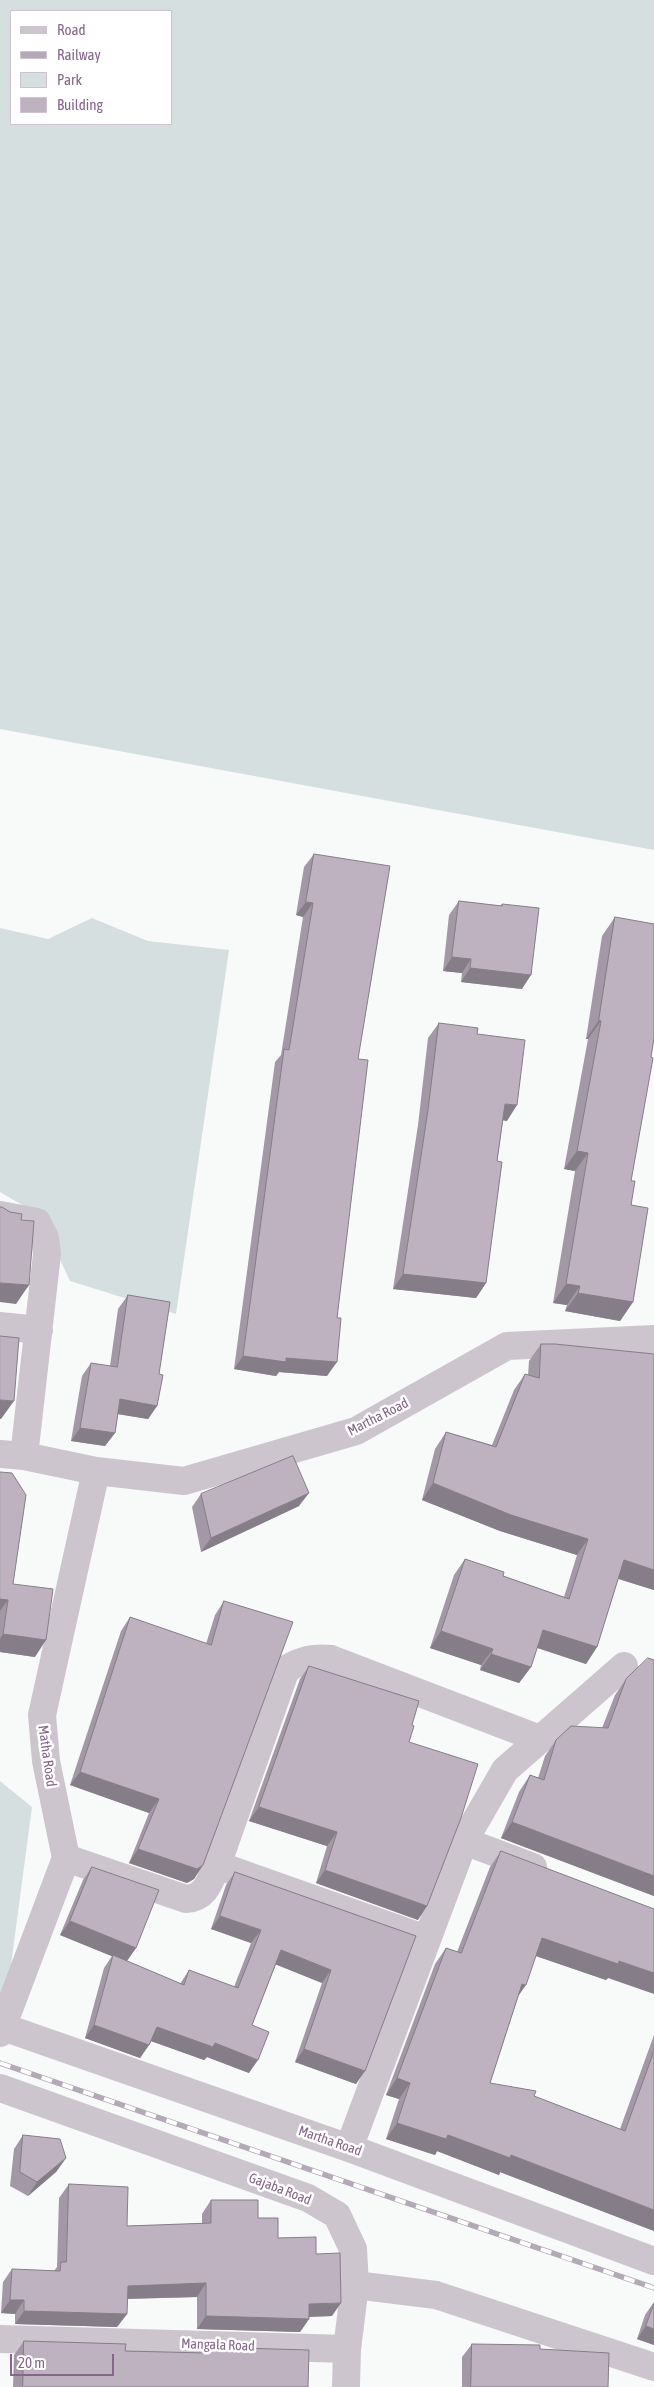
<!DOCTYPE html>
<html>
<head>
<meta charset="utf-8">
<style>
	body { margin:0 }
	#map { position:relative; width:654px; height:2387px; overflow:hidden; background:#f7faf8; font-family:"Asap Condensed",sans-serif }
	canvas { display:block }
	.legend { position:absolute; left:10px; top:10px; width:162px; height:115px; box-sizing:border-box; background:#fff; border:1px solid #cfc2d1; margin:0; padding:6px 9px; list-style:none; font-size:15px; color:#86668b }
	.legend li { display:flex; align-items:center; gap:10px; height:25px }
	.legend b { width:25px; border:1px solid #cfc2d1 }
	.scale { position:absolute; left:10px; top:2354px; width:104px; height:22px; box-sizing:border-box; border:2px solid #86668b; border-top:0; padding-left:6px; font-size:15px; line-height:18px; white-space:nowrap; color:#86668b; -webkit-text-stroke:4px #fff; paint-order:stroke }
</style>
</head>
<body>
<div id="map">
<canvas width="654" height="2387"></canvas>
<ul class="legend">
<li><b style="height:6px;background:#cdc5ce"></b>Road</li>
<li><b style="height:6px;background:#b4a9b6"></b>Railway</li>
<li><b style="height:14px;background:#d6dfe0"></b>Park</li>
<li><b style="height:14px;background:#beb2c1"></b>Building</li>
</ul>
<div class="scale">20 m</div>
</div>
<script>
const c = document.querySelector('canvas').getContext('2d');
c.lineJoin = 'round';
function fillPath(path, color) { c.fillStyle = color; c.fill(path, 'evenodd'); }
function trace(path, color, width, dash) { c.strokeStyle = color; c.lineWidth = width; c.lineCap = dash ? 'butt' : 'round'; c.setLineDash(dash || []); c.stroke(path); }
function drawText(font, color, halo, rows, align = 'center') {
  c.font = font + ' "Asap Condensed",sans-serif'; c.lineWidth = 5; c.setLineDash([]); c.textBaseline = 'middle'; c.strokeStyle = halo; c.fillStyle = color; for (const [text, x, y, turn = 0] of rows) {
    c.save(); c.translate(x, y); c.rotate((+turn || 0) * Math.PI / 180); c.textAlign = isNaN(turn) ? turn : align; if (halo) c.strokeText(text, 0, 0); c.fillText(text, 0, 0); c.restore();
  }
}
fillPath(new Path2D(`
	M0,0H654V850L0,729ZM171,11V124H11V11Z
	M92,918L148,941L229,950L176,1314L70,1281L39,1215L0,1192V928L48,939Z
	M0,1781L32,1807L7,1995L0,1996Z`), '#d6dfe0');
trace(new Path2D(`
	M0,1215L37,1222L45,1238L47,1254L24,1456
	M0,1326L39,1330
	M0,1454L24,1456L96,1471L184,1481L356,1431L507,1346L654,1339
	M464,1841L505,1770L624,1666
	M66,1858L186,1899C206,1898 210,1881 217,1865L286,1669C302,1660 313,1657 331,1659L540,1739
	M217,1865L426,1939
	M3,2027L349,2148L654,2261
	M0,2033L66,1858L46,1761L42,1715L96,1471
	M0,2088L308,2198L337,2215L353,2249L355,2285L436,2295L654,2367
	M349,2148L464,1841L533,1867
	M0,2339L347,2349
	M346,2387L347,2349L355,2285`), '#cdc5ce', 28);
const rail = new Path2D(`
	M0,2063L654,2288`);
trace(rail, '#b4a9b6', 5.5);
trace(rail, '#fff', 4, [11]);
fillPath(new Path2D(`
	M314,854L358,1059L327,1376L279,1372L276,1376L234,1369L275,1062L281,1055L303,917L296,915L304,867Z
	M459,901L501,906L502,904L522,989L461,982L462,973L443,971L449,915Z
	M615,917L631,1181L633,1302L620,1321L565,1311L567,1305L553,1303L575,1171L564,1169L588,1039H586L602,936Z
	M439,1023L477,1034L507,1121L503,1120L497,1161L486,1283L476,1298L393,1289L418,1125L428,1038Z
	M128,1295L159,1374L157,1406L148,1419L118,1414L115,1433L105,1446L71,1441L82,1376L91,1363L110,1366L118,1309Z
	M541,1344L654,1354V1590L618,1579L597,1647L586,1664L537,1648L531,1667L519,1683L480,1670L481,1665L430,1648L454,1575L465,1559L503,1576L564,1597L577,1555L500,1531L422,1500L435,1449L446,1432L492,1445L514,1390L525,1374L528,1375L529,1361Z
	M0,1472L13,1584L35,1657L0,1652Z
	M201,1494L299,1506L201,1552L192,1507Z
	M224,1601L203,1865L194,1879L187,1883L129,1863L149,1813L70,1785L121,1631L130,1617L206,1644L215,1615Z
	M309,1666L412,1725L409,1742L418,1920L316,1883L327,1846L249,1821L300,1679Z
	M626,1679L654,1896L501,1838L519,1792L530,1775L538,1778L545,1756L556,1740L602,1728L615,1695Z
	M501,1851L608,1978L606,1980L536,1956L518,1997L490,2083L534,2096L620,2129L654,2035V2231L500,2172L499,2175L437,2151L435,2155L386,2139L399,2099L386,2095L435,1964L446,1948L457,1952L490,1867Z
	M92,1867L136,1948L127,1961L180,1984L189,1970L234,1987L251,1943L211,1929L226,1885L235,1872L416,1936L356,2084L295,2062L322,1983L276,1964L252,2025L249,2073L207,2057L204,2060L151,2041L149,2045L140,2058L85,2038L104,1968L112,1956L60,1935L83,1880Z
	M23,2135L66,2158L56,2172L28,2196L10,2186L14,2149Z
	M69,2184L127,2226L202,2224V2214L211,2200L258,2218L278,2238L316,2254L332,2316L309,2317V2319L300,2332L197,2329V2297L127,2299V2314L117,2327L15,2324V2314L1,2313L3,2282L12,2269L54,2271L57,2267L59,2198Z
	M654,2302V2345L637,2339L645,2315Z
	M24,2341L125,2351L202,2353L206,2347L308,2387H13L14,2355Z
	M472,2344L540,2349L608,2387H462V2357Z`), '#a399a6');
fillPath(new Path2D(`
	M306,902L313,903L303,917L296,915Z
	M452,957L471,959L462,973L443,971Z
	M470,968L531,975L522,989L461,982Z
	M599,1020L601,1021L588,1039H586Z
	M505,1104L517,1105L507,1121L495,1119Z
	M577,1151L588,1153L575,1171L564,1169Z
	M403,1274L486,1283L476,1298L393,1289Z
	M0,1283L29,1285L16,1304L0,1302Z
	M566,1284L580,1286L567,1305L553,1303Z
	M578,1293L633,1302L620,1321L565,1311Z
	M243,1356L286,1358L337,1362L327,1376L279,1372L276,1376L234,1369Z
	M120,1399L157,1406L148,1419L111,1413Z
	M0,1400L14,1401L1,1419H0Z
	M80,1428L115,1433L105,1446L71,1441Z
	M433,1483L588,1539L577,1555L500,1531L422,1500Z
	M309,1493L299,1506L201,1552L211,1538Z
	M624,1560L654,1570V1590L613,1577Z
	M0,1599L8,1600L0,1611Z
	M543,1630L597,1647L586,1664L532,1646Z
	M441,1631L493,1649L481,1665L430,1648Z
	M3,1634L46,1640L35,1657L0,1652V1639Z
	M491,1654L531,1667L519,1683L480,1670Z
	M80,1772L159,1799L149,1813L70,1785Z
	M259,1807L337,1832L327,1846L249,1821Z
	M512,1822L654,1876V1896L501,1838Z
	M138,1849L203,1865L194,1879L187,1883L129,1863Z
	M325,1870L427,1906L418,1920L316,1883Z
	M220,1916L261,1930L251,1943L211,1929Z
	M70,1921L136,1948L126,1962L60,1935Z
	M542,1938L619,1961L654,1973V1994L608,1978L606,1980L530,1954Z
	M281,1950L331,1970L322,1983L272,1963Z
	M522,1984L526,1985L514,2002Z
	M94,2025L149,2045L140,2058L85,2038Z
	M157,2027L215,2043L258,2060L249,2073L207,2057L204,2060L148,2040Z
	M304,2049L365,2071L356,2084L295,2062Z
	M397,2078L410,2083L399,2099L386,2095Z
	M397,2123L448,2135L511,2155L654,2210V2231L500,2172L499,2175L437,2151L435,2155L386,2139Z
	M66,2158L56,2172L28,2196L37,2182Z
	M206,2283L197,2297L118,2299L128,2286Z
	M10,2300H24L15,2314L1,2313Z
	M341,2303L332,2316L300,2317L309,2304Z
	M24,2311L127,2314L117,2327L15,2324Z
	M206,2316L309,2319L300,2332L197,2329Z
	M646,2326L654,2329V2345L637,2339Z`), '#857d87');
const building = new Path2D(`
	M314,854L390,866L358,1059L368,1060L337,1318H341L337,1362L286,1358V1362L243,1356L284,1049L289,1050L313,903L306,902Z
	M459,901L502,906V904L539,908L531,975L470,968L471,959L452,957Z
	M615,917L654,924V1038L651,1057L653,1058L631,1181H635L631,1205L648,1208L633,1302L578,1293L580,1286L566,1284L588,1153L577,1151L601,1021L599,1020Z
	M439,1023L478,1028L477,1034L525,1040L517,1105L505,1104L497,1161L502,1162L486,1283L403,1274L428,1110Z
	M0,1207H2L10,1212L22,1214L21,1220L34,1221L29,1285L0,1283Z
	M128,1295L170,1302L159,1374L163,1375L157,1406L120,1399L115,1433L80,1428L91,1363L117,1367Z
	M0,1336L19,1338L14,1401L0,1400Z
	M541,1344H555L654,1354V1570L624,1560L597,1647L543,1630L531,1667L491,1654L493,1649L441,1631L465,1559L504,1572L503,1576L569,1599L588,1539L511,1515L433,1483L446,1432L496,1447L525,1374L539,1378Z
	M293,1456L309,1493L211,1538L201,1494Z
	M0,1472L12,1473L26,1495L13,1584L53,1589L46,1640L3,1634L8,1600L0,1599Z
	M224,1601L293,1622L203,1865L197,1869L138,1849L159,1799L80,1772L130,1617L211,1645Z
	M648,1658L654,1660V1876L512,1822L530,1775L544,1780L556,1740L571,1726L608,1728L626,1679Z
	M309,1666L419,1701L412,1725L414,1726L409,1742L478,1764L461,1818L427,1906L325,1870L337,1832L259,1807Z
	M501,1851L654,1909V1973L619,1961L618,1964L542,1938L526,1985L522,1984L490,2083L536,2091L534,2096L625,2131L654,2051V2210L511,2155L510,2158L448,2135L446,2139L397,2123L410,2083L397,2078L446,1948L461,1953Z
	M92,1867L159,1890L136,1948L70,1921Z
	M235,1872L416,1936L365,2071L304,2049L331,1970L281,1950L252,2025L269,2032L258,2060L215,2043L213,2047L157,2027L149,2045L94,2025L113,1955L184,1985L189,1970L238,1988L261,1930L220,1916Z
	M23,2135L60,2139L66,2158L37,2182L20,2172Z
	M69,2184L128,2187L127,2226L211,2223V2200H258V2218H278V2238L316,2237V2254L340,2253L341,2303L309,2304V2319L206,2316V2283L128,2286L127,2314L24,2311V2300H10L12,2269L60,2271L61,2262H66Z
	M654,2304V2329L646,2326Z
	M24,2341L126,2344L125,2351L206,2353V2347L309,2350L308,2387H23Z
	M472,2344L540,2345V2349L609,2353L608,2387H471Z`);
fillPath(building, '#beb2c1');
trace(building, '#857d87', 1);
drawText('14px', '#86668b', '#fff', [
	["Martha Road",378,1417,-27],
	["Matha Road",47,1756,82],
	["Martha Road",330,2141,19],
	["Gajaba Road",280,2189,21],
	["Mangala Road",218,2345,2]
]);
</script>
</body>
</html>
